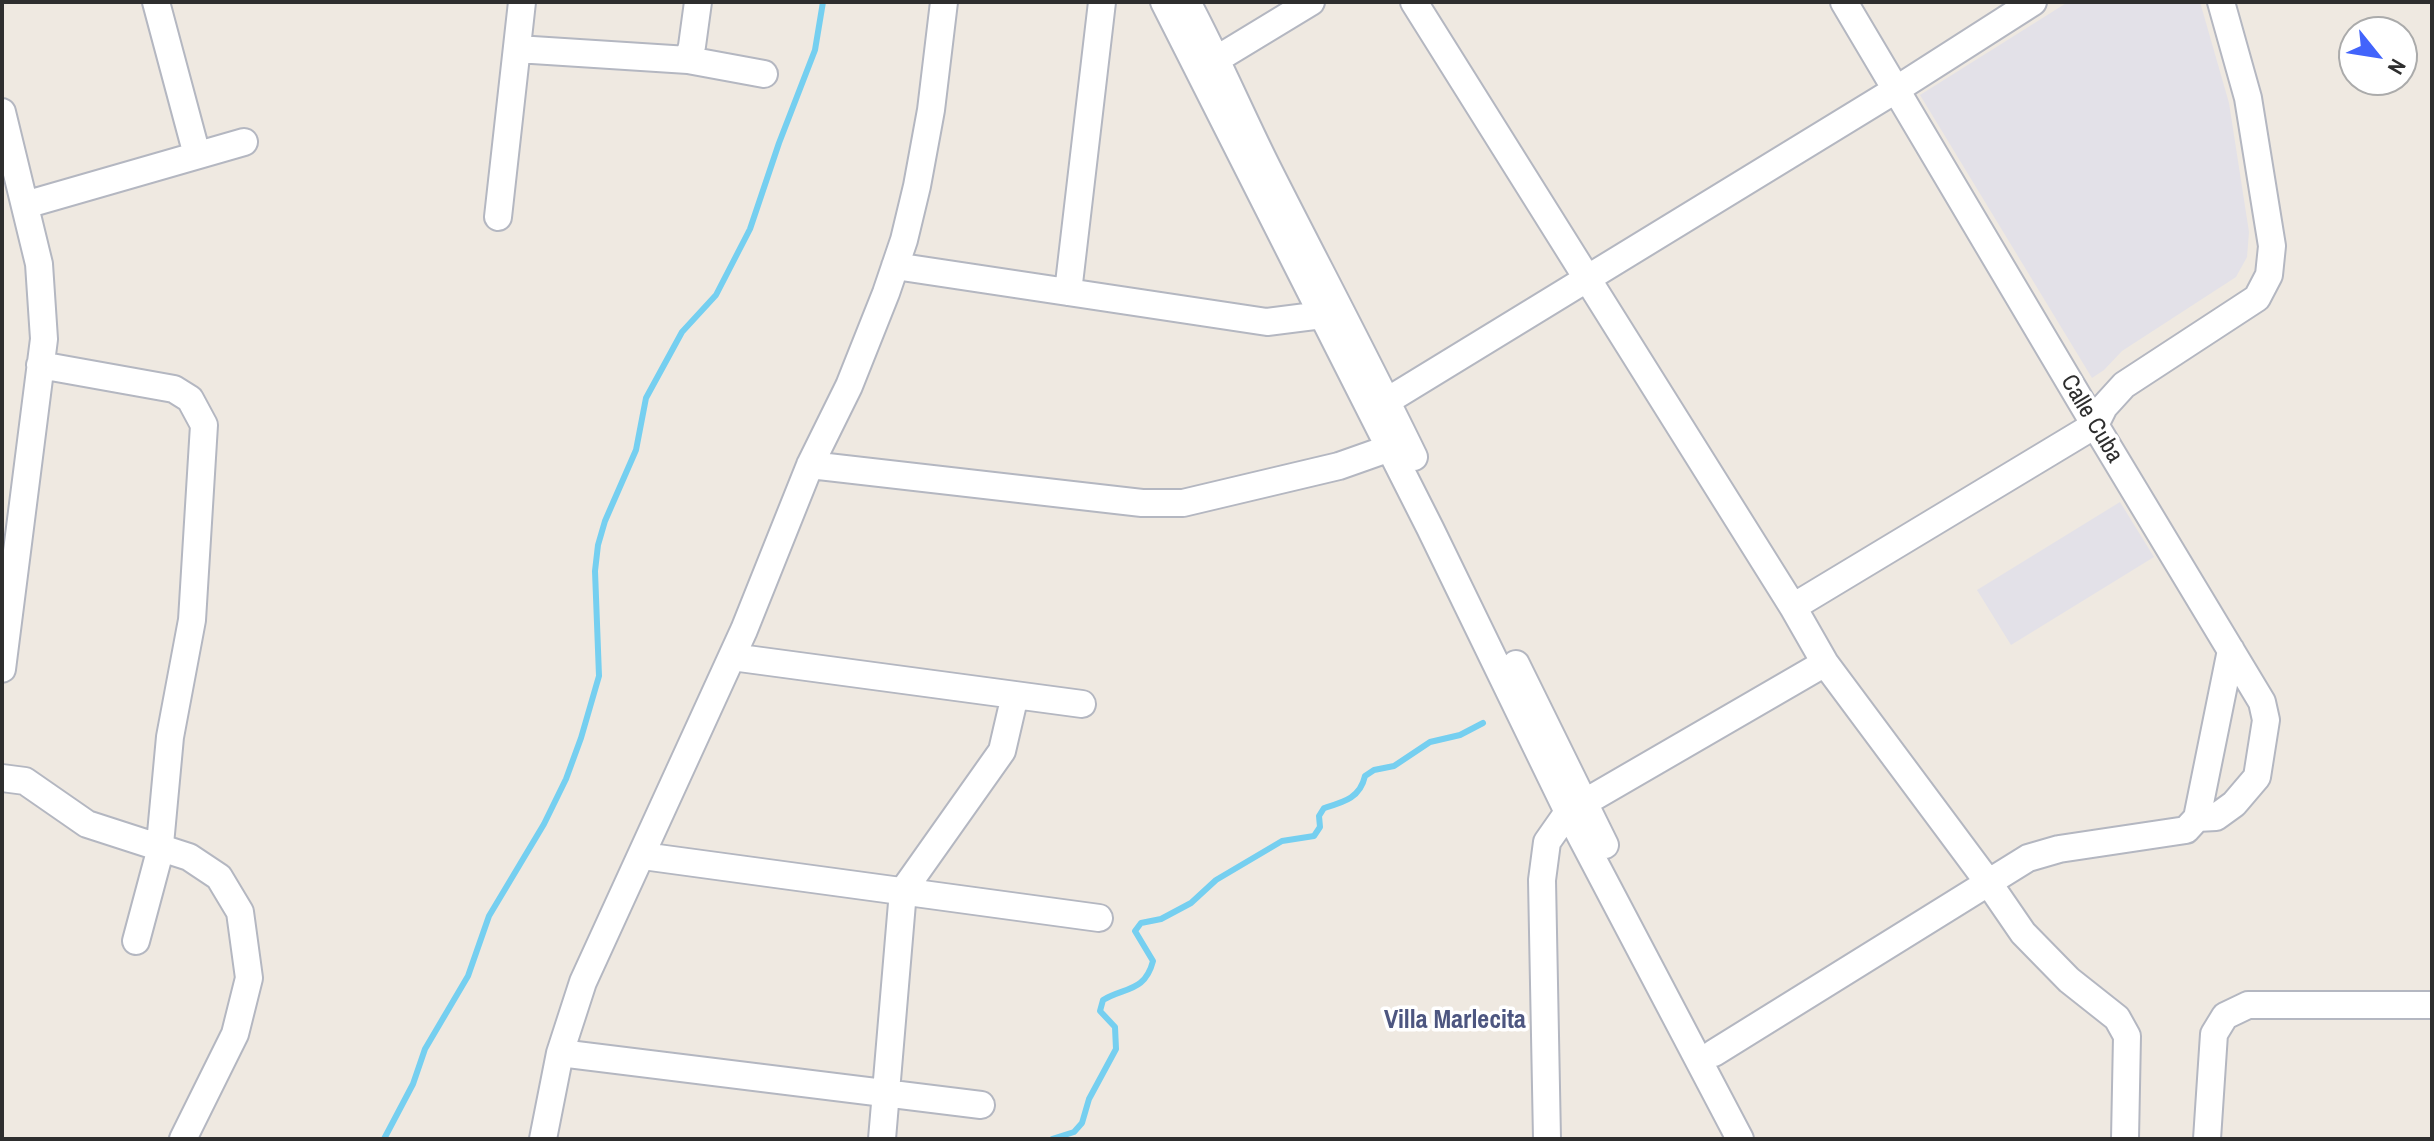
<!DOCTYPE html>
<html>
<head>
<meta charset="utf-8">
<style>
	body { margin:0 }
	#map { position:relative; width:2434px; height:1141px; overflow:hidden; background:#efe9e1; font-family:"Archivo Narrow",sans-serif }
	canvas { display:block }
	.frame { position:absolute; inset:0; border:4px solid #2e2e2e; pointer-events:none }
	.north { position:absolute; left:2338px; top:16px; width:80px; height:80px; box-sizing:border-box; background:#fff; border:2px solid #ababab; border-radius:50%; rotate:120deg; font-size:22px; font-weight:700; line-height:32px; text-align:center; color:#2e2e2e }
	.north::after { content:''; display:block; margin:auto; width:28px; height:36px; background:#4264fb; clip-path:polygon(50% 0,100% 100%,50% 72%,0 100%) }
</style>
</head>
<body>
<div id="map">
<canvas width="2434" height="1141"></canvas>
<div class="frame"></div>
<div class="north">N</div>
</div>
<script>
const c = document.querySelector('canvas').getContext('2d');
c.lineJoin = 'round';
function fillPath(path, color) { c.fillStyle = color; c.fill(path, 'evenodd'); }
function trace(path, color, width, dash) { c.strokeStyle = color; c.lineWidth = width; c.lineCap = dash ? 'butt' : 'round'; c.setLineDash(dash || []); c.stroke(path); }
function drawText(font, color, halo, rows, align = 'center') {
  c.font = font + ' "Archivo Narrow",sans-serif'; c.lineWidth = 7; c.setLineDash([]); c.textBaseline = 'middle'; c.strokeStyle = halo; c.fillStyle = color; for (const [text, x, y, turn = 0] of rows) {
    c.save(); c.translate(x, y); c.rotate((+turn || 0) * Math.PI / 180); c.textAlign = isNaN(turn) ? turn : align; if (halo) c.strokeText(text, 0, 0); c.fillText(text, 0, 0); c.restore();
  }
}
fillPath(new Path2D(`
	M2068,2H2200L2229,103L2249,232L2247,257L2236,277L2122,351L2104,370L2092,378L1920,95Z
	M2120,502L2154,557L2011,645L1977,590Z`), '#e3e1e8');
trace(new Path2D(`
	M384,1139L413,1084L425,1049L468,976L489,916L544,824L566,779L581,738L599,676L595,571L598,545L605,521L636,450L646,398L682,332L716,295L750,229L779,143L815,50L823,2
	M1052,1139L1074,1132L1082,1123L1089,1099L1116,1049L1115,1027L1100,1011L1103,1000C1125,987 1145,992 1153,961L1135,931L1141,923L1161,919L1191,903L1216,880L1282,841L1314,836L1320,827L1319,816L1324,808C1344,802 1360,798 1365,776L1374,770L1394,766L1430,742L1460,735L1483,723`), '#75cff0', 6);
const minor = new Path2D(`
	M156,2L197,155
	M1164,2L1430,528L1568,812L1740,1139
	M1187,2C1216,56 1240,113 1267,167C1316,264 1367,360 1414,457
	M1414,2L1793,607L1825,663L1988,882L2023,933L2069,980L2117,1018L2127,1036L2125,1139
	M1844,2L2095,425L2262,702L2266,720L2257,777L2234,804L2216,817L2197,818
	M517,49L688,60L764,74
	M1217,59L1311,2
	M688,60L692,46L698,2
	M2,112L39,264L44,339L2,669
	M25,205L244,142
	M498,217L522,2
	M895,266L1267,322L1338,313
	M1068,292L1102,2
	M40,365L174,389L190,399L204,425L192,620L170,737L159,855L136,941
	M1387,401L1897,89L2033,2
	M810,465L1142,503H1183L1339,466L1390,448
	M1793,607L2095,425L2104,407L2124,385L2257,298L2269,275L2272,246L2248,98L2221,2
	M732,657L1082,704
	M1516,664L1605,845
	M2,778L25,781L87,824L189,857L219,877L240,912L249,978L235,1034L183,1139
	M643,856L1099,918
	M560,1053L981,1105
	M1714,1053L2028,858L2059,849L2186,830L2197,818L2231,650
	M543,1139L560,1053L583,982L744,630L810,465L849,386L886,293L904,240L917,186L931,110L944,2
	M882,1139L903,891L1002,751L1015,695
	M1547,1139L1542,880L1547,842L1568,812L1825,663
	M2207,1139L2214,1034L2225,1016L2248,1005H2432`);
trace(minor, '#b4b7c1', 30);
trace(minor, '#fff', 26);
drawText('24px', '#2e2e2e', '#fff', [
	["Calle Cuba",2091,419,59]
]);
drawText('bold 26px', '#4d5680', '#fff', [
	["Villa Marlecita",1455,1021]
]);
</script>
</body>
</html>
